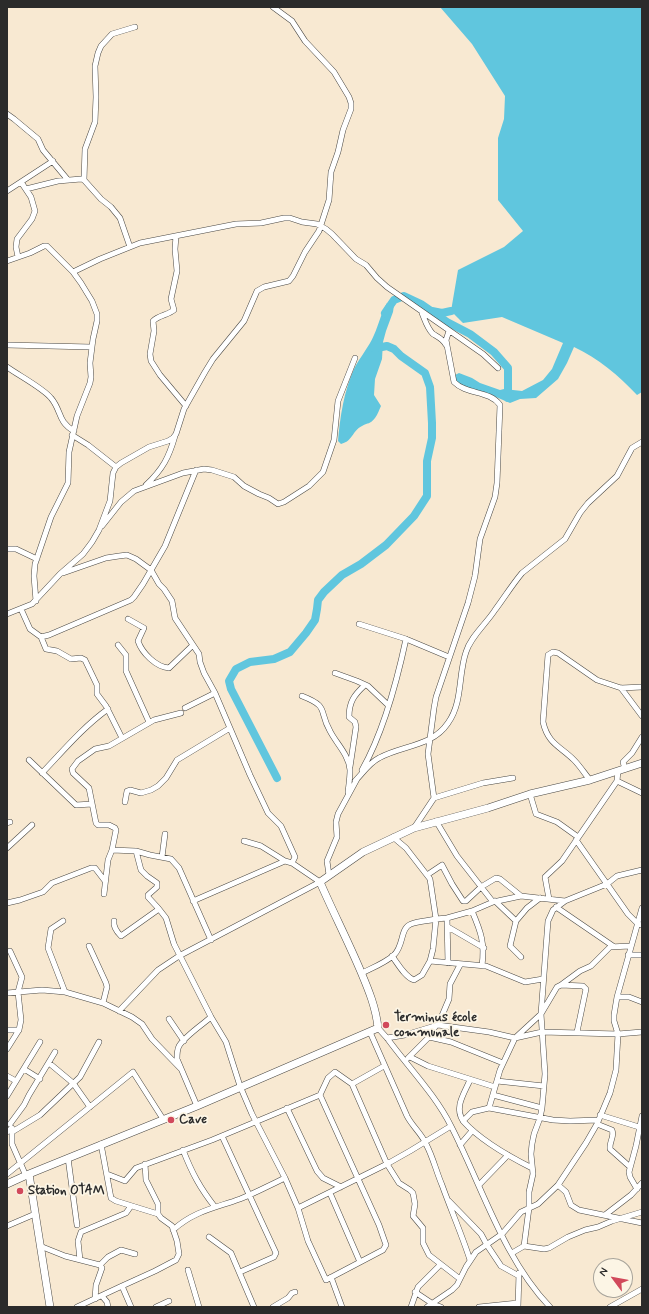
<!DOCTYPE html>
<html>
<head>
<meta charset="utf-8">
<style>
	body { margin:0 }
	#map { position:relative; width:649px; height:1314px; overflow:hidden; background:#f8e9d2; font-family:Mynerve,sans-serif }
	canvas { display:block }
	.frame { position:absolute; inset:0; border:8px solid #2b2b2b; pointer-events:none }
	.north { position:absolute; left:593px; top:1258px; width:40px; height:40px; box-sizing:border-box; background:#fcf5e5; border:1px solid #a8a49b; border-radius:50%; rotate:302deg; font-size:11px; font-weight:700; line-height:16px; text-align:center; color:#2b2b2b }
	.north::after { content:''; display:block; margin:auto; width:14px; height:18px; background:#d1495b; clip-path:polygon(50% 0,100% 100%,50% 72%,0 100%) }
</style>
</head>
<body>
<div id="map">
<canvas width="649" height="1314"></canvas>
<div class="frame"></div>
<div class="north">N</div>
</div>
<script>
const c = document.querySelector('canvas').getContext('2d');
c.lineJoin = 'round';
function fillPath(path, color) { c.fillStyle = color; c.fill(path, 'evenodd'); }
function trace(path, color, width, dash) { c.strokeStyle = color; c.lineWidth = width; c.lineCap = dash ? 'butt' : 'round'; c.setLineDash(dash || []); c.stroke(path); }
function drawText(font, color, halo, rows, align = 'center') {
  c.font = font + ' Mynerve,sans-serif'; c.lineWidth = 3.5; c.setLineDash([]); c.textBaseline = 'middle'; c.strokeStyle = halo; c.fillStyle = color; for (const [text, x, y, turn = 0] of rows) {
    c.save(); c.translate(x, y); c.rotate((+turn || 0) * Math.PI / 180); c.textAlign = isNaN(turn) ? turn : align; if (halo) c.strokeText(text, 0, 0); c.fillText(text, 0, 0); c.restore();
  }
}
fillPath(new Path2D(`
	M440,7H642V392L637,395C619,376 598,358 574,347L567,363L558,379L536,398L520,399L510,403L489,394L458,385L454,379L455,375L459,373L472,378L480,383L500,390L504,389L522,391L543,380L552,369L563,343L502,317L463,323L451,311L458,270L504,247L523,231L498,200V138L504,119L505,96L472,44Z
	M387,303L394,305L393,312L386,331L383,342L382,359L375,379L374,395L381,406C379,410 378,414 375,418C369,425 369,422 362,426C352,431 353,441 341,444L338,441C340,417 344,391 354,369C360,357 369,347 374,335C379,324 381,313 387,303Z`), '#60c6de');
trace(new Path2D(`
	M432,311L442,313L451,311
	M385,313L394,300L404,296L421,304L447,322L470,334L494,352L508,368V398
	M277,778L231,689L229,681L236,669L250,662L274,659L290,652L306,633L315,620L317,609L318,600L324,592L342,575L361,564L386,545L414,516L427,496V461L432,438V423L430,387L425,373L401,356L394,349L387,346L377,348H373`), '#60c6de', 8);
const minor = new Path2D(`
	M7,114L14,119L38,139L43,150L68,180
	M84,180L85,149L95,122L96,97L95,66L98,53L101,46L112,34L135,27
	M26,189L58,181L81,179L84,180L101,199L111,207L120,218L130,247
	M7,191L53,161
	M176,236L175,249L177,271L171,299L174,310C168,315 159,315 153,321L154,331L150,354L151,361L160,375L186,406
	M18,257L16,247L17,239L32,219L35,211L31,197L21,182
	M7,261L30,253L44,246H47L73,272L81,283L92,301L97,314V321L93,339L90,363L91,377L90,383L77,416L69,452L68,483L51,517L35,564L34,576L36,601
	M73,272L100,259L140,243L236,224L261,223L284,218H290L302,222L317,224L326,229L332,234L356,259L366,265L377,278L387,287L483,354L498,368
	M422,313C425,320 427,328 433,334C438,337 443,339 446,345
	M7,345L91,347
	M7,367C18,375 43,388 51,398C62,411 57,421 74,431
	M72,435L88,445L116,467
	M146,485C163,469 169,457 175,436
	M102,526L121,502L134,491L183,473L204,469L212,470L234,477L244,486L259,494L269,498L278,504L284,502L309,486L323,472L334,440L338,401L355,358
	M7,549H16L37,559
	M63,573L106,558L119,556L127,555L136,559L151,570L159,584L164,589L172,601L175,618L199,654L200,662L204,673L215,693
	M21,609L30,629L41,637L49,635L131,600L134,597L143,584L165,546L196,470
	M7,614L32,604L60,574L83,554L92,542L99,530L110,501L113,473L116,467L121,463L149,447L168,441L173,438L176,434L184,409L205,372L213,359L244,321L257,291L264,287L289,281L293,276L305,252L319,231L329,200L331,172L338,152L343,130L351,109V103L349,97L334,72L305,41L292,21L273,7
	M128,619L144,628L138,641C142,653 156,667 169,668L193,645
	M359,624L406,639L449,657
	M41,637L46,649L57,651L71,659L81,658L85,660L97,685V694L106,706L122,738
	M118,645L126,655V671L149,722
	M335,673L357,681L368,686L388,705
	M621,688L642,716
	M302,696C330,707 318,710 330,731C336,743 349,755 350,770C350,777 349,784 348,792
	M185,708L215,693L250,775L268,813L281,826L295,857L292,863
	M29,760L76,805L92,804
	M350,767L356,727L355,722L349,717C349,702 354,695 365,685
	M625,769L623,762L632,753L642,737
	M362,770C383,733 397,681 406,639
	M618,771L617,781L642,793
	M42,773C63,751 83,727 108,709
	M590,780C585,774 580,766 574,760C560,746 548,744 543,722L548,655L553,652L558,653L597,680L621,688L642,687
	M355,781C363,773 369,763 379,758C402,745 432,747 448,723C463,702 458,675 466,652C471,636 486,624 495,610C504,598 512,585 522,573L565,539L580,513L588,503L617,476L632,448L642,442
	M530,794L536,814L557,822L578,837
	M434,798L483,783L513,778
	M125,802L127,791L130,790L141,793L151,790L158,786L166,778L177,760L230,728
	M436,821L457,856L493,902L521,896L565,901
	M7,823L10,822
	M414,828L434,798L428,754L434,708L436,697L468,603L475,576L480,539L495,497L497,483L500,405C489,390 467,395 454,382L446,340L449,331
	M576,840L628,914L638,924L642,925
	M244,841L261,846L285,861
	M7,848L32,825
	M112,850L136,851L150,855L171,859L179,868L211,940
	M136,851L141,870L147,876L157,883V887L148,895V897L159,909L166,918L174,944L211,1017L226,1042L240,1086L252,1114L285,1178L298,1208L387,1164L410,1151L451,1126
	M162,857L165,834
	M329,875L327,861L337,837L336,822L338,814L357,779
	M427,875L442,865L452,884L463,901H466L481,887L496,878L500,879L521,896
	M104,894L108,860L112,850L116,830L115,828L109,825H98L96,823L89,788L73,773L72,769L78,761L95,749L109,746L154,720L181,713
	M549,899L545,877L562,861L617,781
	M495,901L516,921
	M7,903L20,900L43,892L52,883L91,868H95L105,881
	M556,907L613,946
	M472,911C481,932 485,943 482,966
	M447,918L472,911L493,902
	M63,921L51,929L48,948L65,992
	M114,921C113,927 117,932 121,936L159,909
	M448,927L484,948
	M89,946L106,983L107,987L103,1003
	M628,955H642
	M392,956C398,964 405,977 414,980L422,975L430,961
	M521,957L510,946L516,921L527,908L540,898
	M448,963L447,918L436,919L433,949L430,961L486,966L525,982L543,979
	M362,973C372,968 385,963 394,955C404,946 400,928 411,924C419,921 428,921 436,919L430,879L406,848L393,837
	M561,985L580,971L591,966L610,947L630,946
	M7,993L42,990L65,992L103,1003L132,1017L142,1024L152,1039L181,1069
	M617,997H629L642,1002
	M119,1011L158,970L179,956L320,882L292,863L285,861L193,901
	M169,1019L184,1041
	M438,1025L449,999L450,984L460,965
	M378,1028L387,1038C408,1067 435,1094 451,1126C482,1186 503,1258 550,1307
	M7,1030H19
	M370,1032L407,1116C412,1126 422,1134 426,1144C433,1157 436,1171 442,1185C451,1210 462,1235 470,1260
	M429,1037L451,1042L503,1063
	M387,1038L405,1035L438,1025L489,1032L515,1038L542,1032L618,1034L642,1032
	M7,1049L19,1030L21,1020L18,992L22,977L10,951
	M410,1057L428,1066L495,1087
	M408,1058L429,1037L435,1027
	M49,1063L73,1083L90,1107
	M384,1066L352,1084L387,1164L399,1183L410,1190L413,1193L415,1204L413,1216L423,1228V1243L429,1255L460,1279
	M24,1069L40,1079
	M7,1076L16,1081
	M497,1081L544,1086
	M493,1095L542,1108L540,1118L534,1134L532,1144L531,1154L533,1174L529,1192V1208L524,1246
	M7,1096L40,1042
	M197,1106L177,1059C177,1055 177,1050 179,1046C185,1036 202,1025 211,1017
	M287,1108L317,1171L323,1178L341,1187
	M489,1108L500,1070L515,1038L541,1014L557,987L561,985L583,986L586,989L577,1032
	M542,1108L545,1074L541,1014L548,921L553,910L565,901L607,884L617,876L642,870
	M600,1115L639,1127
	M463,1121C454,1107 464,1094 470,1080
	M10,1124L24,1105L29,1095L55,1052
	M597,1124L612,1130C615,1136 609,1142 610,1149L629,1166
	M7,1132L12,1128V1144L26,1176
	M12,1132L40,1115L80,1077L99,1042
	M222,1136L276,1253L274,1257L240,1272
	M101,1144L111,1198L116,1201L158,1214
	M460,1145L472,1131
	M183,1150C192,1173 200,1188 215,1207
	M68,1158L77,1225
	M532,1168C508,1156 481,1141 463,1121L472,1112L489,1108L553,1120L570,1121L598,1120
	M7,1174L133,1072L163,1119
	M107,1174L125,1181L136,1168L212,1140L320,1095
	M479,1185L508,1155
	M558,1185L566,1192L571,1205L579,1210L642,1223
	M637,1189L630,1177L629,1172L636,1146L642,1116
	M330,1193L360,1262
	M449,1201L481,1234L487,1245L501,1266L519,1276
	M298,1208L308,1241L326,1280L383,1250L386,1245L379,1225L320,1095L328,1078L335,1072L352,1084
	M605,1215L631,1195L642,1183
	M7,1226L35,1214
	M173,1230C194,1211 215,1208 240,1199C255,1193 270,1185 285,1178
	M209,1237L231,1253L254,1307
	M40,1246L65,1256L100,1265L102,1268L96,1285L95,1299
	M512,1253L524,1246L544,1249L549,1248L568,1237L585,1230L598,1227L612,1221L642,1212
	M80,1260L78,1241L81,1232L126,1213L131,1206
	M100,1265L108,1257L121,1250L135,1254
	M188,1270L199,1307
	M331,1277L342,1307
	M122,1286L155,1271L176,1260L179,1254L177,1241L172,1226L161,1218L158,1214V1204L146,1180L145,1164
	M415,1292L433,1304L441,1307
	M102,1296L107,1302L108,1307
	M77,1307L122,1286L131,1307
	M156,1307L169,1301
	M273,1307L288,1298L292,1293L295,1292
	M411,1307L418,1287L440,1265
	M427,1307L452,1290L457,1285L466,1267L476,1252L502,1234L521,1212L538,1204L558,1185L586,1143L597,1124L610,1093L616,1070L618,1034L614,1021V1015L617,997L642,908
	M479,1307L518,1303
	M518,1307L519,1273
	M610,1307L642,1289`);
const tertiary = new Path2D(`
	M29,1174L50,1307
	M7,1184L29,1174L197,1106L378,1028C376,1008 369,991 361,972C348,941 333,912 320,882L363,852L414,828L488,808L530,794L590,780L642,763`);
trace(minor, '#4a4844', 6);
trace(tertiary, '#4a4844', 8);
trace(minor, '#fff', 5);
trace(tertiary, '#fff', 7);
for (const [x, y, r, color] of [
	[386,1025,4,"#d1495b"],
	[171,1120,4,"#d1495b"],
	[20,1191,4,"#d1495b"]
]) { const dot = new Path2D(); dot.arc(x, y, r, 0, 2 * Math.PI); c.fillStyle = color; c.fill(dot); trace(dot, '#fcf5e5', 1.5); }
drawText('bold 13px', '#2b2b2b', '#fcf5e5', [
	["Terminus école",394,1018],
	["communale",394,1033],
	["Cave",179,1120],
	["Station OTAM",28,1191]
], 'left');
</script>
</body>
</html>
